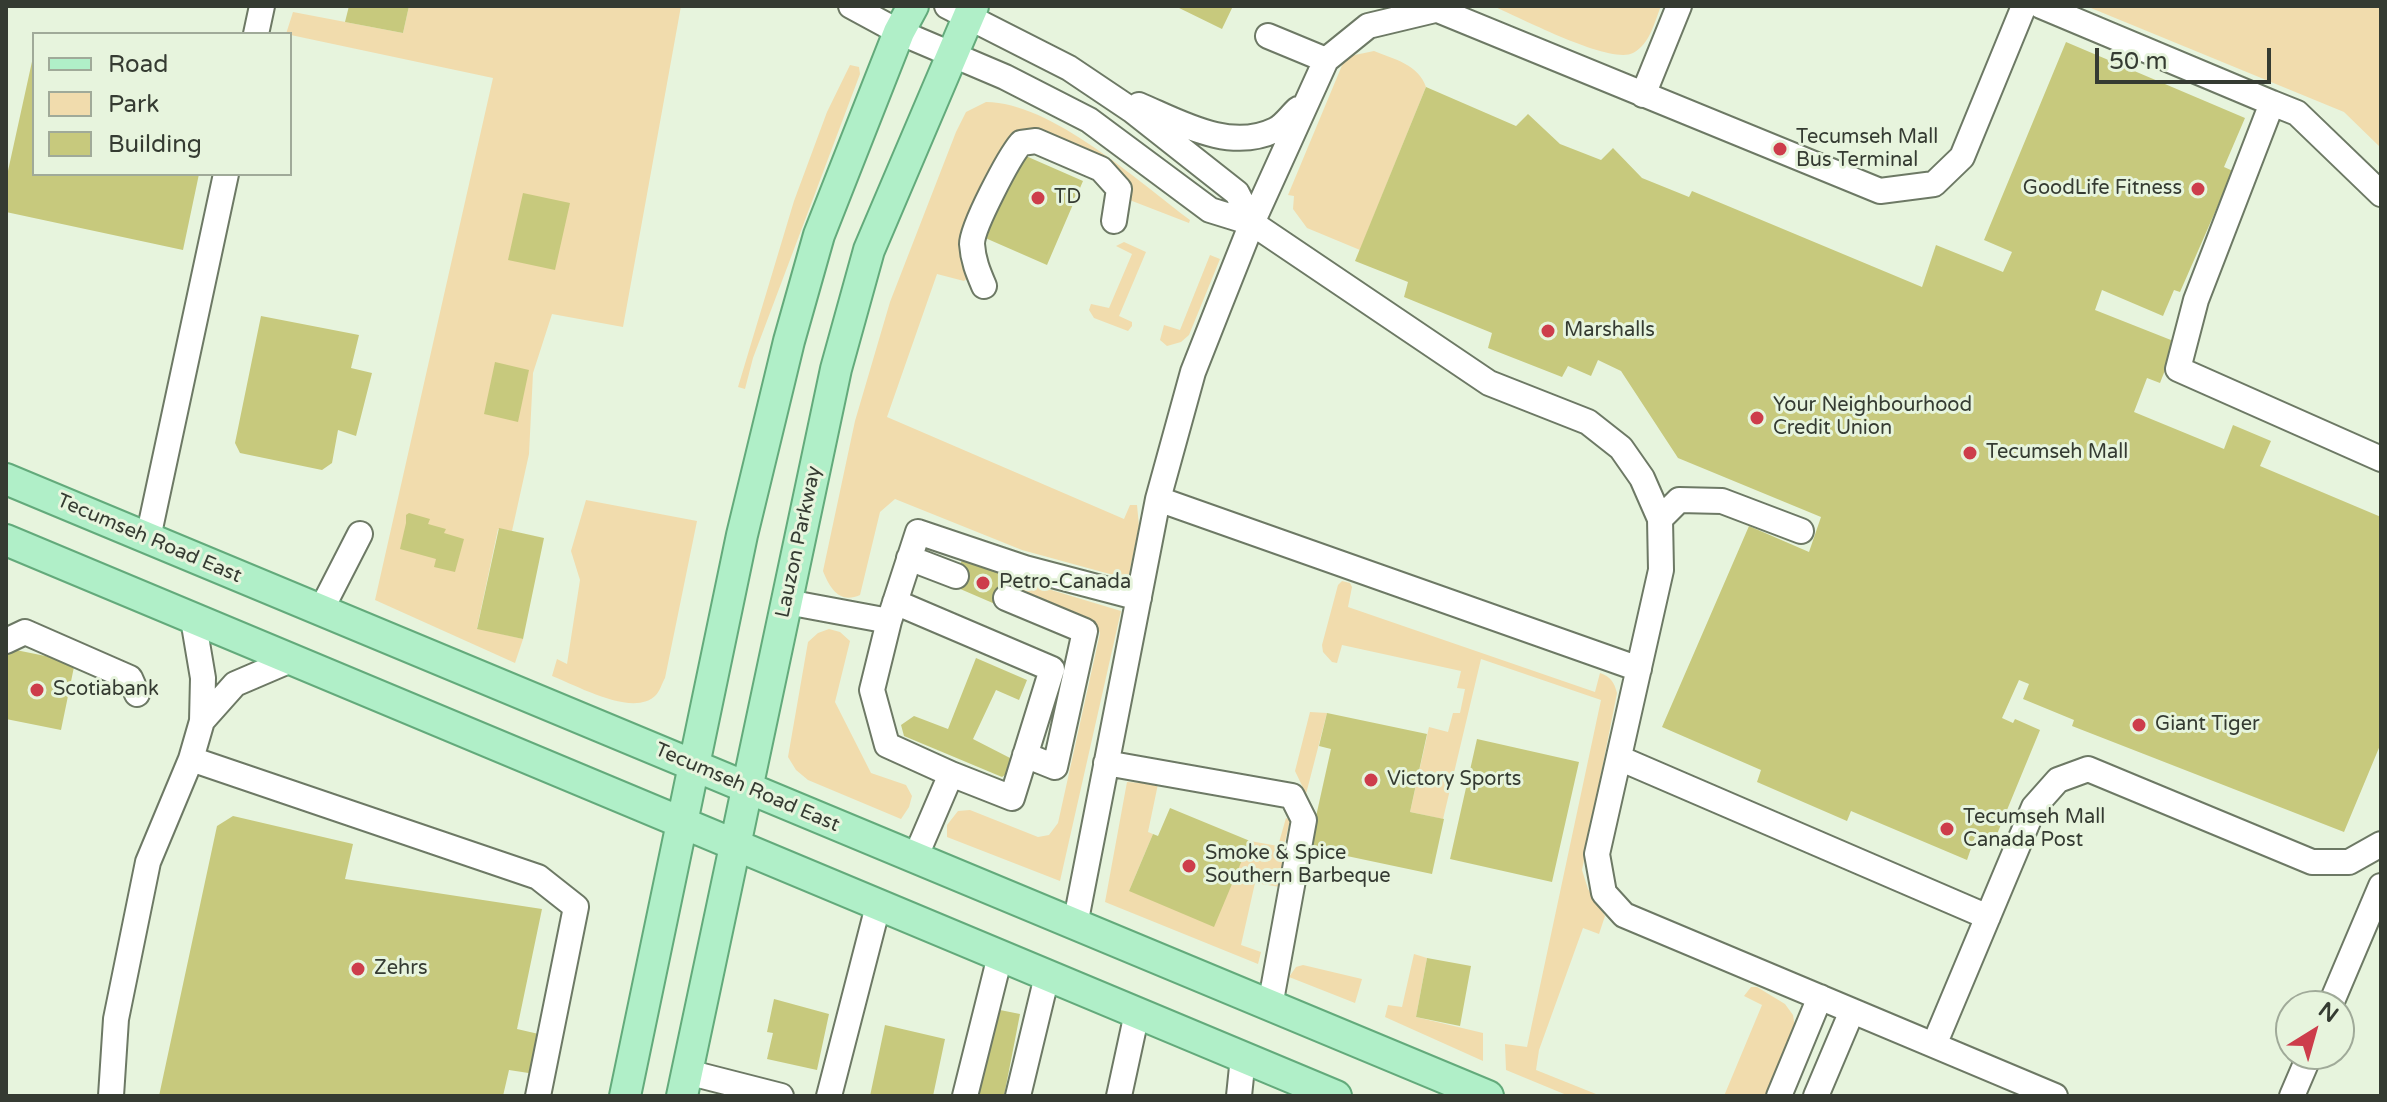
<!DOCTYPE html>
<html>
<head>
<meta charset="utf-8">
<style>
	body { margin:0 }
	#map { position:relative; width:2387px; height:1102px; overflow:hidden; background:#e7f4dd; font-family:"Varela Round",sans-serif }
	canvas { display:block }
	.frame { position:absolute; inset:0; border:8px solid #353b32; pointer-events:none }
	.legend { position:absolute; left:32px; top:32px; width:260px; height:144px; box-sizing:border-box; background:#e7f4dd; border:2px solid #a0aa99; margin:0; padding:10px 14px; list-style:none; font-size:24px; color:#353b32 }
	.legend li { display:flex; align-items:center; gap:16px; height:40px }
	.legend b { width:40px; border:2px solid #a0aa99 }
	.north { position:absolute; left:2275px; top:990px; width:80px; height:80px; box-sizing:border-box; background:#e7f4dd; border:2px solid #a0aa99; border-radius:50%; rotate:37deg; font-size:22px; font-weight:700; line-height:32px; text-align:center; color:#353b32 }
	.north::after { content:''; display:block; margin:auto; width:28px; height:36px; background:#cd3d4b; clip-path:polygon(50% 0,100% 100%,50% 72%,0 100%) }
	.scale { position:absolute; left:2095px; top:48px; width:176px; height:36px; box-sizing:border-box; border:4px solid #353b32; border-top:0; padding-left:10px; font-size:24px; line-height:28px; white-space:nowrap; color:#353b32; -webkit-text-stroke:6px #e7f4dd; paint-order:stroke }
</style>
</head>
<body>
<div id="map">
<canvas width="2387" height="1102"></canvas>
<div class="frame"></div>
<ul class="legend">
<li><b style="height:10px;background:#b0efc8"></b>Road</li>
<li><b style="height:22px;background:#f1dcad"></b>Park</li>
<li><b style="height:22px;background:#c7c97d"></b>Building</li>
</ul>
<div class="north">N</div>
<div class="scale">50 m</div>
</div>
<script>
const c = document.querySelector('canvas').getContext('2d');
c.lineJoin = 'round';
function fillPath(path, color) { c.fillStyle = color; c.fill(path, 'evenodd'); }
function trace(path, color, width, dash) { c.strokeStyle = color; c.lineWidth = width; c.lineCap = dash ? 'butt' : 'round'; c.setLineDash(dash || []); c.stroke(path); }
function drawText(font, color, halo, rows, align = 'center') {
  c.font = font + ' "Varela Round",sans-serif'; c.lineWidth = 6; c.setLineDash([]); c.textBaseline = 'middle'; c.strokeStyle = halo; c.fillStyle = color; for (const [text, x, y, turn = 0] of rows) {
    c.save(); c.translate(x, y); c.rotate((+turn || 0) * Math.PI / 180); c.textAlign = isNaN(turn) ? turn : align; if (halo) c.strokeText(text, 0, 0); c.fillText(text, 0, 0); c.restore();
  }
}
fillPath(new Path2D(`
	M409,6H681L623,327L552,314L533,373L529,454L512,531L498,529L477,628L523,639L515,663L375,600L493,78L286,34L293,12L403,33Z
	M1493,6H1661C1654,23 1650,44 1633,53C1610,65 1519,17 1493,6Z
	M2086,6H2381V148L2344,112Z
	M1374,51C1394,59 1419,65 1426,87L1360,250L1307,228L1293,209L1294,196L1288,195L1343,63L1350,56Z
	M850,65L859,67L860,74L753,358L745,389L738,387L794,201L827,112Z
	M986,102C1051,102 1139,182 1190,220L1189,223L1127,199L1025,135L969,277L964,281L937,274L887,417L1124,519L1130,505H1137L1139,526L1128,579L1022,550L895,499L880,512L860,595C840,604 830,589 823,571L855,421L890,302L956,132L966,112Z
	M1124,242L1146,252L1119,316L1132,322V326L1128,331L1094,318L1089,310L1091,304L1109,308L1132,254L1116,246Z
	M1210,255L1220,259L1189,335L1181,342L1167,346L1160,340L1164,325L1180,330Z
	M586,500L697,521L665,678C662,683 660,691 656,695C634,718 578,686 552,676L557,659L567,664L580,580L571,551Z
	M1018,580L1121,611L1060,881L947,837V825L958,811L970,810L1038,837L1049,835L1058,823L1100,633L1095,622L1013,594Z
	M1342,581L1350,583L1352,587L1348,607L1595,692L1600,673C1611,677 1614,682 1617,693L1582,870L1588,889L1605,916L1599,934L1583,928L1539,1050L1536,1070L1601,1096H1569L1506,1070L1505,1044L1527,1047L1601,700L1481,659L1443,819L1410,812L1429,727L1448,732L1453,713H1460L1465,689L1457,688L1461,671L1342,645L1337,663L1332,662L1323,652L1322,645L1338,585Z
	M829,629L840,632L850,641L835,702L871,773L906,785L912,796L909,807L901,819L808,780L796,770L788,757L808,642L818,633Z
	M1310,712L1327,713L1306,794L1295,771Z
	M1127,782L1158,784L1148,832L1153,834L1129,891L1250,841L1278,846L1286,818L1290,820L1284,846L1280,887L1255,883L1241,945L1261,952L1258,964L1105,902Z
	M1414,954L1427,958L1416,1017L1483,1033V1061L1385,1017L1388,1005L1402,1007Z
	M1303,965L1362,979L1355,1003L1289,977L1296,967Z
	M1751,987H1757L1785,1004L1793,1015L1795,1028L1767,1096H1724L1762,1005L1744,996Z`), '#f1dcad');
fillPath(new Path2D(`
	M349,6H409L403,33L345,22Z
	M1175,6H1233L1222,29Z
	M2066,42L2245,118L2224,167L2233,171L2180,292L2174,290L2163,316L2102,290L2095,310L2176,342L2160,383L2147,378L2134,412L2224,449L2233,425L2271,441L2260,466L2381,517V743L2344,832L2072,726L2074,720L2023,699L2029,684L2019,680L2002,718L2013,723L2015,719L2040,730L1995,839L1977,831L1967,860L1851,811L1847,821L1757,782L1761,770L1662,727L1749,526L1809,552L1821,517L1678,458L1621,371L1598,360L1591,376L1568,366L1562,377L1488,348L1492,333L1404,297L1408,282L1355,261L1426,87L1516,126L1528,114L1560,144L1601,160L1613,148L1642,178L1689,197L1692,191L1922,287L1936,245L2003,272L2012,252L1984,240Z
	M33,57L34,174H199L183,250L6,212V180Z
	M1019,153L1083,181L1047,265L983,237Z
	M523,193L570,203L555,270L508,260Z
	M261,316L359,335L351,368L372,373L356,436L338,430L332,463L322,470L240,453L235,443Z
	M495,362L529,370L518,422L484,414Z
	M409,513L430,519L428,524L446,529L444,533L464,539L455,572L434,567L436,559L400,549L406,523V515Z
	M499,528L544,538L523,639L477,629Z
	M963,558L1014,580L1002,607L951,585Z
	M6,648L75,662L61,730L6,719Z
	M976,658L1027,680L1019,700L996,690L973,739L1012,759L1011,771L1002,777L904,736L901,725L914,716L948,729Z
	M1327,713L1427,734L1410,812L1444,819L1432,874L1309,848L1331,749L1319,746Z
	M1477,739L1579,762L1552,882L1450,859Z
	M1170,808L1250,841L1214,927L1129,891L1153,834L1158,836Z
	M233,816L353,844L345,879L542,909L517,1029L543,1035L535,1074L509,1070L503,1096H159L217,826Z
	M1427,958L1471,966L1460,1026L1416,1017Z
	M774,999L829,1014L817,1070L767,1059L773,1033L767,1032Z
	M995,1009L1020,1014L1004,1096H977Z
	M885,1025L945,1039L933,1096H870Z`), '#c7c97d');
const minor = new Path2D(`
	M851,6L899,32L1005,77L1089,120L1210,210L1252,223L1489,383L1588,422L1621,448L1642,478L1660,519L1661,570L1597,854L1604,893L1624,915L2055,1096
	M947,6L1069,68L1133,111L1237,193L1252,223
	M1428,6L1880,191L1934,184L1962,157L2024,6
	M2041,6L2272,103L2196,300L2178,369L2381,459
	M256,34L262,6
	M1268,36L1326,60
	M1643,95L1679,6
	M2272,103L2297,113L2381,194
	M1139,105C1181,123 1230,152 1275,130C1284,126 1291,115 1298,109
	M984,286C978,272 973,260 972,244C972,227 1009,157 1021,143L1036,141L1101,169L1119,189L1114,221
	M1158,499L1639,669
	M1660,519L1679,500L1722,501L1801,531
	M148,538L226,174
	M909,558L956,576
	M1006,598L1085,631L1055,767L1025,755
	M787,602L889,621L918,532L1025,568L1139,598
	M895,602L1052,669L1012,798L951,774
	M321,610L360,534
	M889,621L872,690L887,745L951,774L915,858
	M6,641L25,632L130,678L137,694
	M202,721L235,684L291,660
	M1619,758L1988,917
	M191,759L538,877L576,907L538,1096
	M1106,763L1292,796L1304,820L1270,1006
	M1075,925L1158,499L1193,372L1219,306L1252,223L1326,60L1368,26L1435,10
	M2330,1006L2381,886
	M1934,1045L2034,807L2058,780L2088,769L2312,862H2349L2381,844
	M687,1072L781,1096
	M111,1096L116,1019L148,862L191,759L202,721L203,678L193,619
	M829,1096L878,906
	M965,1096L1000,956
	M1018,1096L1047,976
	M1119,1096L1137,1013
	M1239,1096L1243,1057
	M1779,1096L1820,997
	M1816,1096L1852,1011
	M2292,1096L2310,1054`);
const major = new Path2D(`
	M6,479L1488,1096
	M6,540L1336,1096
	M625,1096L742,535L789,341L819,235L899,32L913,6
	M682,1096L836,369L869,250L973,6`);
trace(minor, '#6d7965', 28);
trace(major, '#63aa7b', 34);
trace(minor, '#fff', 24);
trace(major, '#b0efc8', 30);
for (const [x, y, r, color] of [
	[1780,149,8,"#cd3d4b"],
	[2198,189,8,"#cd3d4b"],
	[1038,198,8,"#cd3d4b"],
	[1548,331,8,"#cd3d4b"],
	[1757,418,8,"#cd3d4b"],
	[1970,453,8,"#cd3d4b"],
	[983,583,8,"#cd3d4b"],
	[37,690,8,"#cd3d4b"],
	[2139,725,8,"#cd3d4b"],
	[1371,780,8,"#cd3d4b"],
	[1947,829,8,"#cd3d4b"],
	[1189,866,8,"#cd3d4b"],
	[358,969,8,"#cd3d4b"]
]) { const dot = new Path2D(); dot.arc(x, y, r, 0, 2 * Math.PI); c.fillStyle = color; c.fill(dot); trace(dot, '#e7f4dd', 3); }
drawText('20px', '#353b32', '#e7f4dd', [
	["Tecumseh Mall",1796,138],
	["Bus Terminal",1796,161],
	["GoodLife Fitness",2182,189,"right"],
	["TD",1054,198],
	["Marshalls",1564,331],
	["Your Neighbourhood",1773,406],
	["Credit Union",1773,429],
	["Tecumseh Mall",1986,453],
	["Petro-Canada",999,583],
	["Scotiabank",53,690],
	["Giant Tiger",2155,725],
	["Victory Sports",1387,780],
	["Tecumseh Mall",1963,818],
	["Canada Post",1963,841],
	["Smoke & Spice",1205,854],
	["Southern Barbeque",1205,877],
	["Zehrs",374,969]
], 'left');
drawText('20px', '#353b32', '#e7f4dd', [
	["Tecumseh Road East",149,539,23],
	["Lauzon Parkway",799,542,-78],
	["Tecumseh Road East",747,788,23]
]);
</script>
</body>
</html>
